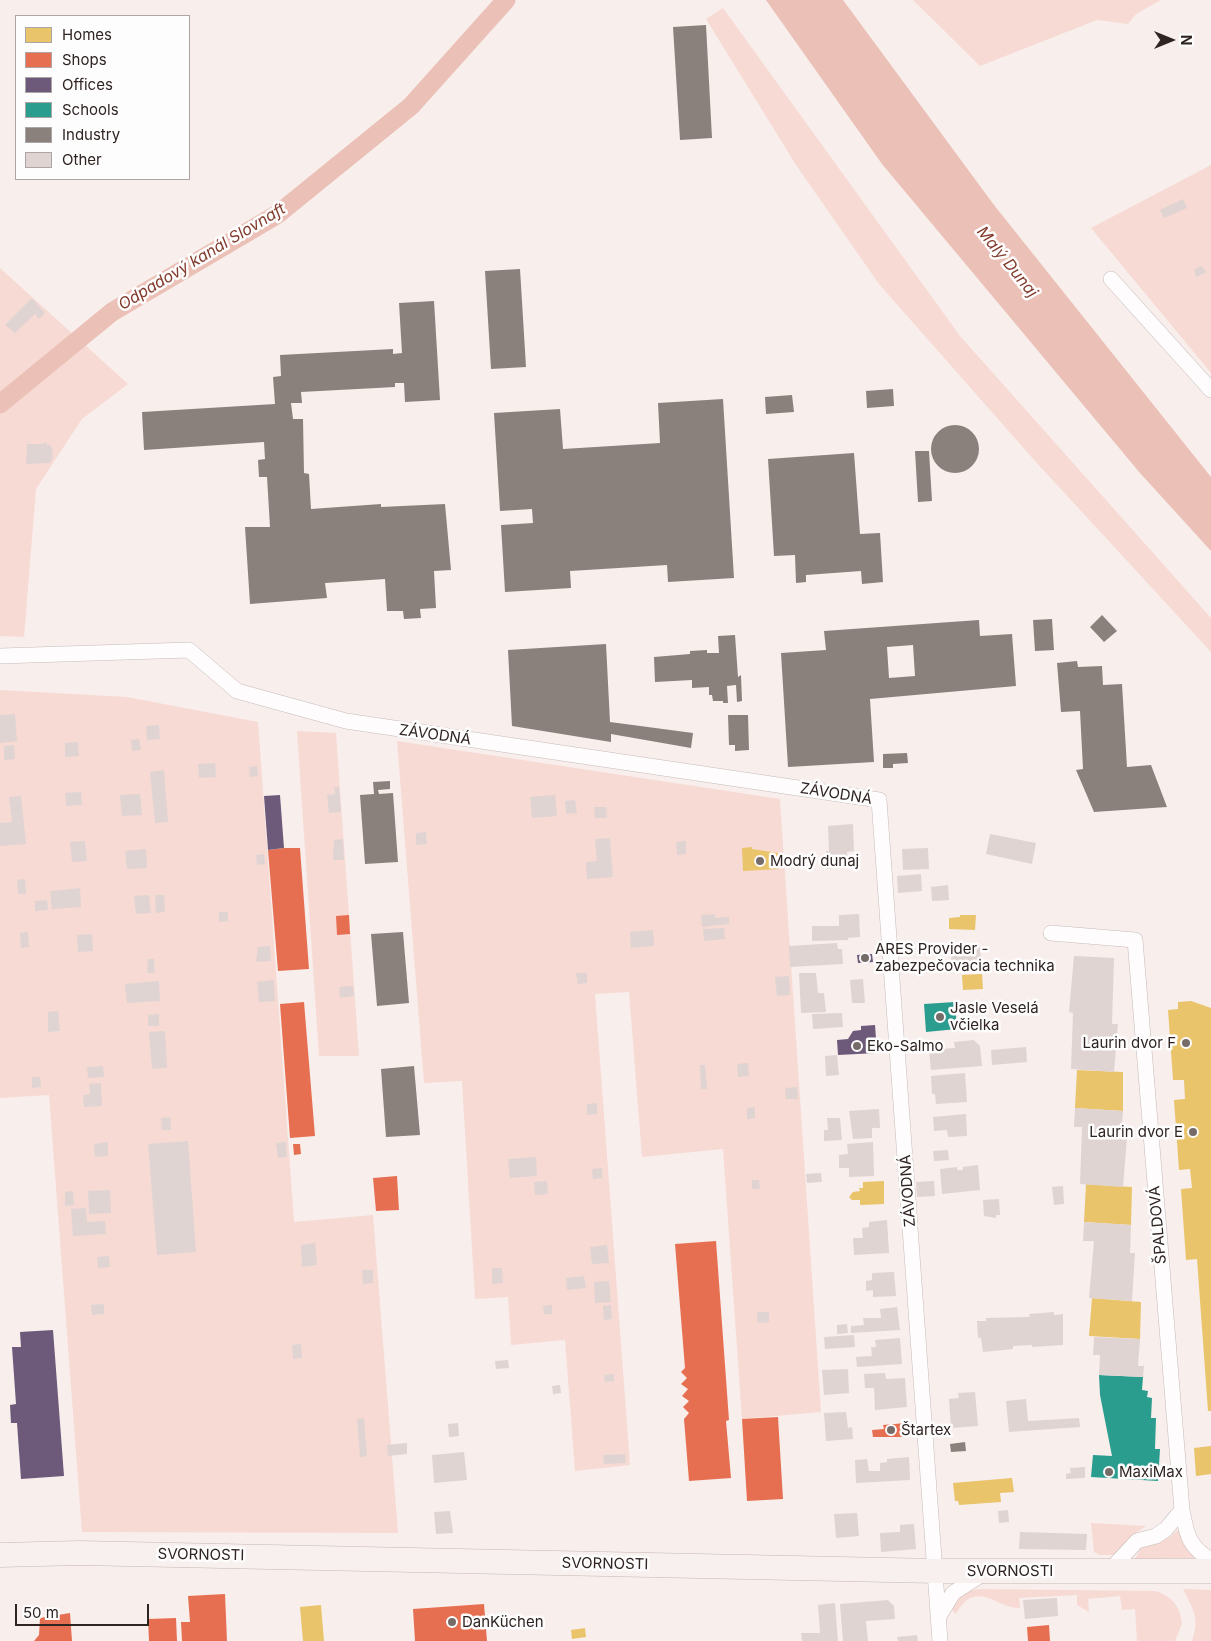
<!DOCTYPE html>
<html>
<head>
<meta charset="utf-8">
<style>
	body { margin:0 }
	#map { position:relative; width:1211px; height:1641px; overflow:hidden; background:#f8eeec; font-family:Inter,sans-serif }
	canvas { display:block }
	.legend { position:absolute; left:15px; top:15px; width:175px; height:165px; box-sizing:border-box; background:#fdfdfd; border:1px solid #aba6a5; margin:0; padding:6px 9px; list-style:none; font-size:15px; color:#2f2421 }
	.legend li { display:flex; align-items:center; gap:10px; height:25px }
	.legend b { width:25px; border:1px solid #aba6a5 }
	.north { position:absolute; left:1146px; top:15px; width:50px; height:50px; -webkit-text-stroke:4px #fdfdfd; paint-order:stroke; rotate:90deg; font-size:14px; font-weight:700; line-height:20px; text-align:center; color:#2f2421 }
	.north::after { content:''; display:block; margin:auto; width:18px; height:22px; background:#2f2421; clip-path:polygon(50% 0,100% 100%,50% 72%,0 100%) }
	.scale { position:absolute; left:15px; top:1604px; width:134px; height:22px; box-sizing:border-box; border:2px solid #2f2421; border-top:0; padding-left:6px; font-size:15px; line-height:18px; white-space:nowrap; color:#2f2421; -webkit-text-stroke:4px #fdfdfd; paint-order:stroke }
</style>
</head>
<body>
<div id="map">
<canvas width="1211" height="1641"></canvas>
<ul class="legend">
<li><b style="height:14px;background:#e9c46a"></b>Homes</li>
<li><b style="height:14px;background:#e76f51"></b>Shops</li>
<li><b style="height:14px;background:#6d597a"></b>Offices</li>
<li><b style="height:14px;background:#2a9d8f"></b>Schools</li>
<li><b style="height:14px;background:#8a817c"></b>Industry</li>
<li><b style="height:14px;background:#dfd4d2"></b>Other</li>
</ul>
<div class="north">N</div>
<div class="scale">50 m</div>
</div>
<script>
const c = document.querySelector('canvas').getContext('2d');
c.lineJoin = 'round';
function fillPath(path, color) { c.fillStyle = color; c.fill(path, 'evenodd'); }
function trace(path, color, width, dash) { c.strokeStyle = color; c.lineWidth = width; c.lineCap = dash ? 'butt' : 'round'; c.setLineDash(dash || []); c.stroke(path); }
function drawText(font, color, halo, rows, align = 'center') {
  c.font = font + ' Inter,sans-serif'; c.lineWidth = 5; c.setLineDash([]); c.textBaseline = 'middle'; c.strokeStyle = halo; c.fillStyle = color; for (const [text, x, y, turn = 0] of rows) {
    c.save(); c.translate(x, y); c.rotate((+turn || 0) * Math.PI / 180); c.textAlign = isNaN(turn) ? turn : align; if (halo) c.strokeText(text, 0, 0); c.fillText(text, 0, 0); c.restore();
  }
}
fillPath(new Path2D(`
	M913,0H1161L1136,14L1128,24L1097,20L980,66Z
	M723,8L960,336L1211,618V652L1035,461L879,284L796,165L706,19Z
	M1211,165V373L1091,228Z
	M0,268L128,384L82,419L36,489L24,637L0,636Z
	M0,690L127,697L258,722L294,1222L373,1215L398,1533L82,1532L49,1095L0,1098Z
	M297,731L336,733L359,1056H319Z
	M397,741L780,799L821,1412L742,1419L723,1149L642,1157L629,992L595,994L630,1465L575,1471L565,1340L511,1345L508,1297L475,1299L462,1081L424,1083Z
	M1091,1523L1146,1526L1136,1533L1114,1555H1100L1094,1552Z
	M1180,1528L1197,1558L1135,1559L1142,1546L1170,1537Z
	M978,1589L1155,1591C1172,1596 1180,1606 1182,1624L1175,1641H1137L1135,1609L1122,1610L1120,1596L1088,1599L1089,1612L1077,1605V1595L1019,1598L1020,1608C998,1610 976,1577 956,1614L950,1608C956,1597 966,1591 978,1589Z
	M1183,1589L1211,1590V1641H1192C1200,1617 1193,1610 1183,1589Z`), '#f7dad4');
fillPath(new Path2D(`
	M766,0H843L994,205L1211,477V551L1140,473L882,164Z`), '#ebc0b6');
fillPath(new Path2D(`
	M752,847V849L778,853L779,869L743,871L742,848Z
	M960,915H976L975,930L949,929V918L960,917Z
	M982,974L983,989L963,990L962,975Z
	M1191,1001L1211,1008V1411H1208L1197,1259L1186,1260L1181,1189L1192,1188L1190,1169L1179,1170L1174,1100L1185,1099L1184,1080H1173L1168,1010L1178,1009V1002Z
	M1077,1070L1123,1072V1111L1075,1108Z
	M884,1181V1204L860,1205V1200H852L849,1197L853,1192L860,1191L859,1188H863V1182Z
	M1086,1184L1132,1187L1131,1225L1084,1222Z
	M1092,1298L1141,1302L1140,1339L1089,1336Z
	M1211,1446V1474L1196,1476L1194,1448Z
	M1012,1478L1014,1492L1000,1493L1001,1502L959,1505L958,1501H955L953,1483Z
	M321,1605L324,1641H303L300,1607Z
	M585,1628L586,1637L572,1639L571,1630Z`), '#e9c46a');
fillPath(new Path2D(`
	M284,848H300L309,969L278,971L268,850Z
	M349,915L350,934L337,935L336,916Z
	M304,1002L315,1136L290,1138L280,1004Z
	M293,1144H300L301,1154L294,1155Z
	M397,1176L399,1210L376,1211L373,1178Z
	M716,1241L729,1420L726,1421L731,1478L689,1481L684,1419L689,1413L683,1407L689,1401L682,1396L688,1389L681,1384L687,1378L681,1372L685,1368L675,1244Z
	M778,1417L783,1499L747,1501L742,1419Z
	M906,1423L909,1430L907,1437H873L872,1430L884,1429L883,1425Z
	M225,1594L227,1641H182L181,1622H190L188,1596Z
	M484,1604L487,1641H415L413,1609Z
	M70,1613L72,1641H34L39,1635L40,1618Z
	M176,1618L177,1641H149L148,1619Z
	M1049,1625L1050,1641H1028L1027,1627Z`), '#e76f51');
fillPath(new Path2D(`
	M280,795L284,848L268,850L264,796Z
	M872,954L873,962L858,963L857,955Z
	M875,1025L877,1053L838,1055L837,1040L848,1039L853,1031L861,1030V1026Z
	M53,1330L64,1476L21,1479L17,1423H11L10,1405L16,1404L12,1347H21L20,1332Z`), '#6d597a');
fillPath(new Path2D(`
	M955,1002L957,1029L926,1032L924,1004Z
	M1099,1375L1143,1377L1142,1390L1148,1391L1147,1397L1152,1398L1151,1418H1156L1155,1449H1160L1158,1481L1091,1477L1093,1455L1112,1456L1100,1395Z`), '#2a9d8f');
fillPath(new Path2D(`
	M706,25L712,138L680,140L673,27Z
	M520,269L526,367L491,369L485,271Z
	M434,301L440,400L405,402L404,383H395V387L301,392L302,403H291L293,419H303L304,473L309,474L311,509L381,504V507L445,504L451,570L434,571L436,608L420,609L421,618L404,619L403,611H387L385,579L325,583L327,598L250,604L245,527H270L267,477H259L258,460L265,459L264,442L144,450L142,412L275,404L273,377L281,376L280,355L393,349V354L402,353L399,303Z
	M893,389L894,406L867,408L866,391Z
	M792,395L794,412L766,414L765,397Z
	M723,399L734,578L668,582L667,565L570,571L571,588L505,592L501,525L533,523L532,509L500,511L494,413L560,409L563,449L660,443L658,403Z
	M931 449a24 24 0 1 1 48 0a24 24 0 1 1-48 0Z
	M915,451H929L932,501L918,502Z
	M854,453L860,534L880,533L883,582L862,584L861,571L806,575V582L796,583L795,555L774,556L768,459Z
	M1102,615L1117,631L1104,642L1090,627Z
	M1052,619L1054,650L1035,651L1033,620Z
	M979,620L980,636L1012,634L1016,686L870,699L874,762L788,767L781,653L826,650L824,631ZM913,645L915,676L889,678L887,647Z
	M735,635L738,677L741,675L742,701L737,702L736,685L727,686L728,703H723V701H713L712,695H709V687L692,688V680L655,682L654,657L690,654V651L707,650V653H719L718,636Z
	M606,644L610,722L693,733L691,748L611,734V742L512,726L508,650Z
	M1077,661L1078,667L1102,666L1103,685L1122,684L1127,767L1151,765L1167,807L1094,812L1076,770L1083,769L1080,711L1061,712L1057,663Z
	M728,715H748L749,750L735,751V745H729Z
	M907,753L908,763L893,764V768H883V754Z
	M390,781V789L378,790L379,794L393,793L398,862L365,864L360,795L374,794L373,782Z
	M403,932L409,1003L377,1006L371,934Z
	M414,1066L420,1135L386,1137L381,1069Z
	M965,1442L966,1451L951,1452L950,1444Z`), '#8a817c');
trace(new Path2D(`
	M0,404L112,312L278,214L411,106L506,0`), '#ebc0b6', 19);
fillPath(new Path2D(`
	M1183,199L1187,208L1164,218L1160,210Z
	M1201,266L1207,272L1196,277L1194,270Z
	M32,298L45,313L39,319L35,314L15,333L5,325Z
	M47,442V445H50L52,448L53,458L50,463L26,464L27,444H41Z
	M15,714L17,741L0,743V715Z
	M159,725L160,739L147,740L146,726Z
	M139,739L141,750L132,751L131,740Z
	M78,742L79,756L65,757V743Z
	M14,745L15,759L4,760V746Z
	M215,763L216,777L199,778L198,764Z
	M257,766L258,776L250,777L249,767Z
	M164,770L168,822L155,823L150,772Z
	M334,787H339L341,812L329,813L327,795L335,794Z
	M81,792L82,805L66,806L65,793Z
	M140,794L142,815L122,816L120,795Z
	M555,795L557,816L532,818L530,797Z
	M21,796L26,844L0,846V823L12,822L9,797Z
	M575,800L577,813L566,814L565,801Z
	M594,807H606L607,818H595Z
	M853,824L854,851L847,852L848,868L827,869L826,851H829L828,826Z
	M426,832L427,844L416,845V833Z
	M990,834L1036,843L1032,864L986,854Z
	M610,838L613,877L587,879L586,862L597,861L595,839Z
	M343,839L344,860H333L334,840Z
	M85,841L87,861L72,862L70,842Z
	M686,841V854L677,855L676,842Z
	M928,848L929,869L903,870L902,849Z
	M146,849L147,868L127,869L125,851Z
	M264,854L265,864L257,865L256,855Z
	M921,874L922,891L898,893L897,876Z
	M25,879L26,894H18L17,880Z
	M948,885L949,900L932,901L931,887Z
	M80,888L81,907L52,909L50,891Z
	M149,895L151,913L136,914L134,896Z
	M155,895H164L165,912L156,913Z
	M47,900L48,910L35,911V901Z
	M219,912H228V921L219,922Z
	M715,914V918L729,917V924L702,927L701,915Z
	M859,914L860,937L848,938V940L812,941V926H839V915Z
	M724,928L725,939L704,941L703,929Z
	M653,930L654,946L631,948L630,932Z
	M28,932L29,947L21,948L20,933Z
	M92,934L93,951L78,952L77,935Z
	M837,943L838,949H842L843,964L790,967L789,946Z
	M270,946L271,961L256,962L258,947Z
	M959,947H980L981,963L952,965L951,955L959,954Z
	M1074,956L1114,958L1112,1024H1118L1114,1072L1071,1069L1073,1013L1069,1012Z
	M148,959H154L155,973H147Z
	M576,973H587V983L578,984Z
	M799,973H816L818,993H824L826,1012L801,1013Z
	M789,976L790,995L777,996L775,977Z
	M863,979L865,1003H852L850,980Z
	M274,980L275,1001L259,1002L257,982Z
	M159,981L160,1001L127,1003L125,984Z
	M353,986L354,996L340,998L339,987Z
	M58,1011L60,1031L48,1032V1012Z
	M842,1013L843,1027L813,1029L812,1014Z
	M159,1014V1026H148V1015Z
	M165,1031L167,1068L152,1069L149,1032Z
	M974,1040L980,1046L982,1066L931,1070L929,1050L955,1048L954,1042Z
	M1026,1047L1027,1062L992,1065L991,1050Z
	M837,1055L839,1075L826,1076L825,1056Z
	M748,1063L749,1076L738,1077L737,1064Z
	M700,1065H705L707,1089H701Z
	M103,1066L104,1077L88,1078L87,1067Z
	M965,1073L967,1102L936,1104L935,1094H932L931,1076Z
	M32,1077H40L41,1087L32,1088Z
	M101,1083L102,1106L84,1107L83,1095L90,1094L89,1084Z
	M797,1087L798,1099H786L785,1088Z
	M597,1103V1114L587,1115V1104Z
	M755,1107V1118L747,1119V1108Z
	M1075,1108L1123,1111L1121,1138H1127L1123,1187L1080,1184L1082,1127H1074Z
	M879,1109L880,1128H872V1138L853,1139L849,1111Z
	M966,1114L967,1136L948,1137L947,1130L934,1131L933,1117Z
	M170,1117L171,1130H162L161,1118Z
	M827,1118H840L842,1140L824,1141V1130H828Z
	M188,1141L196,1252L157,1255L148,1144Z
	M108,1142V1156L95,1157L94,1144Z
	M286,1142L287,1157L278,1158L276,1143Z
	M873,1142L874,1176L849,1177V1168H839V1155L848,1154L847,1144Z
	M948,1150L949,1160L934,1161L933,1151Z
	M536,1157L537,1176L510,1178L508,1159Z
	M978,1165L980,1190L942,1194L940,1169L957,1167V1170H963V1167Z
	M602,1168V1178L593,1179L592,1169Z
	M821,1173L822,1182L807,1183L806,1174Z
	M752,1180H759L760,1189H752Z
	M547,1181L548,1194L535,1195L534,1182Z
	M934,1181L935,1196L917,1197L916,1182Z
	M1063,1186L1064,1204L1054,1205L1052,1187Z
	M110,1190L111,1213L89,1214L88,1191Z
	M73,1191L74,1205L65,1206V1192Z
	M999,1199L1000,1215H996V1218L984,1216L983,1200Z
	M86,1208L87,1222L105,1221L106,1234L73,1236L71,1209Z
	M887,1220L889,1253L854,1255L853,1238H863L862,1228L869,1227V1222Z
	M1084,1222L1131,1225L1130,1253H1135L1132,1301L1089,1298L1094,1241H1083Z
	M315,1243L317,1265L302,1267L301,1245Z
	M607,1245L609,1263L592,1264L590,1247Z
	M109,1256L110,1267L98,1268L97,1257Z
	M492,1268H502L503,1283L492,1284Z
	M362,1270H373V1283L363,1284Z
	M894,1272L896,1296L873,1297V1290L866,1291V1281L872,1280V1273Z
	M584,1276L586,1288L567,1290L566,1278Z
	M609,1281L611,1302L595,1303L594,1282Z
	M104,1304V1314L92,1315L91,1305Z
	M552,1305V1314H544L543,1306Z
	M611,1305L612,1319L604,1320L603,1306Z
	M897,1307L900,1330L851,1333V1326L864,1325L863,1318H881L880,1309Z
	M757,1312H769V1322L758,1323Z
	M1054,1312V1315L1063,1314V1345L1032,1347V1345L1013,1346V1349L983,1352L981,1338H978L977,1321H986V1318L1030,1317L1029,1314Z
	M847,1324L848,1333L837,1334V1325Z
	M854,1335L855,1347L825,1349L824,1337Z
	M1094,1337L1140,1339L1138,1366H1144L1143,1377L1099,1375L1100,1355H1093Z
	M900,1338L902,1364L857,1367L856,1357L872,1356L871,1347H876L875,1340Z
	M301,1344L302,1358L293,1359L292,1345Z
	M508,1360L509,1368L496,1369L495,1361Z
	M848,1369L849,1393L824,1395L822,1370Z
	M885,1373L886,1379L905,1378L907,1407L875,1410L874,1388H865L864,1374Z
	M614,1374V1381L605,1382L604,1375Z
	M560,1385L561,1393L553,1394L552,1386Z
	M975,1392L978,1426L951,1428L949,1399L959,1398L958,1393Z
	M1026,1399L1028,1421L1079,1418L1080,1427L1009,1432L1006,1401Z
	M846,1412L848,1428L852,1427L853,1439L826,1441L824,1413Z
	M364,1418L367,1456L360,1457L357,1419Z
	M458,1423L459,1436L449,1437L448,1424Z
	M407,1443V1454L388,1456L387,1445Z
	M464,1452L467,1480L434,1483L432,1455Z
	M625,1454L626,1463L604,1464L603,1455Z
	M909,1457L910,1480L856,1483L855,1460L867,1459L869,1471H880V1463L887,1462V1459Z
	M1085,1467V1478L1066,1479V1474L1071,1473L1070,1468Z
	M1008,1510L1009,1522L999,1523L998,1511Z
	M450,1511L453,1533L436,1534L434,1512Z
	M857,1513L859,1536L836,1538L834,1514Z
	M914,1524L916,1549L881,1552L880,1533L900,1532V1525Z
	M1020,1532L1087,1534L1086,1550L1019,1549Z
	M1057,1598L1058,1616L1025,1619L1023,1600Z
	M888,1600L894,1606L895,1619L866,1621L868,1641H843L840,1604Z
	M835,1603L838,1641H802L801,1633H820L818,1605Z
	M917,1635L918,1641H898L897,1637Z`), '#dfd4d2');
const minor = new Path2D(`
	M1111,279L1211,390
	M0,656L189,650L237,691L346,721L879,800L940,1641
	M1051,933L1135,940L1182,1510C1187,1535 1188,1546 1211,1560
	M1110,1570L1137,1541L1156,1536L1166,1529L1182,1510
	M939,1616L953,1593L984,1573`);
const primary = new Path2D(`
	M0,1555L79,1553L936,1571H1211`);
trace(minor, '#c6bcba', 16);
trace(primary, '#c6b7b4', 25);
trace(minor, '#fefcfc', 15);
trace(primary, '#f7f0ee', 24);
for (const [x, y, r, color] of [
	[760,861,5,"#756b68"],
	[865,958,5,"#756b68"],
	[940,1017,5,"#756b68"],
	[1186,1043,5,"#756b68"],
	[857,1046,5,"#756b68"],
	[1193,1132,5,"#756b68"],
	[891,1430,5,"#756b68"],
	[1109,1472,5,"#756b68"],
	[452,1622,5,"#756b68"]
]) { const dot = new Path2D(); dot.arc(x, y, r, 0, 2 * Math.PI); c.fillStyle = color; c.fill(dot); trace(dot, '#fdfdfd', 2); }
drawText('15px', '#2f2421', '#fdfdfd', [
	["ZÁVODNÁ",435,735,8],
	["ZÁVODNÁ",836,794,9],
	["ZÁVODNÁ",908,1191,-94],
	["ŠPALDOVÁ",1158,1225,-95],
	["SVORNOSTI",201,1555,1],
	["SVORNOSTI",605,1564,1],
	["SVORNOSTI",1010,1571]
]);
drawText('15px', '#2f2421', '#fdfdfd', [
	["Modrý dunaj",770,861],
	["ARES Provider -",875,949],
	["zabezpečovacia technika",875,966],
	["Jasle Veselá",950,1008],
	["včielka",950,1025],
	["Laurin dvor F",1176,1043,"right"],
	["Eko-Salmo",867,1046],
	["Laurin dvor E",1183,1132,"right"],
	["Štartex",901,1430],
	["MaxiMax",1119,1472],
	["DanKüchen",462,1622]
], 'left');
drawText('italic 16px', '#823b2d', '#fdfdfd', [
	["Odpadový kanál Slovnaft",202,257,-31],
	["Malý Dunaj",1007,262,51]
]);
</script>
</body>
</html>
